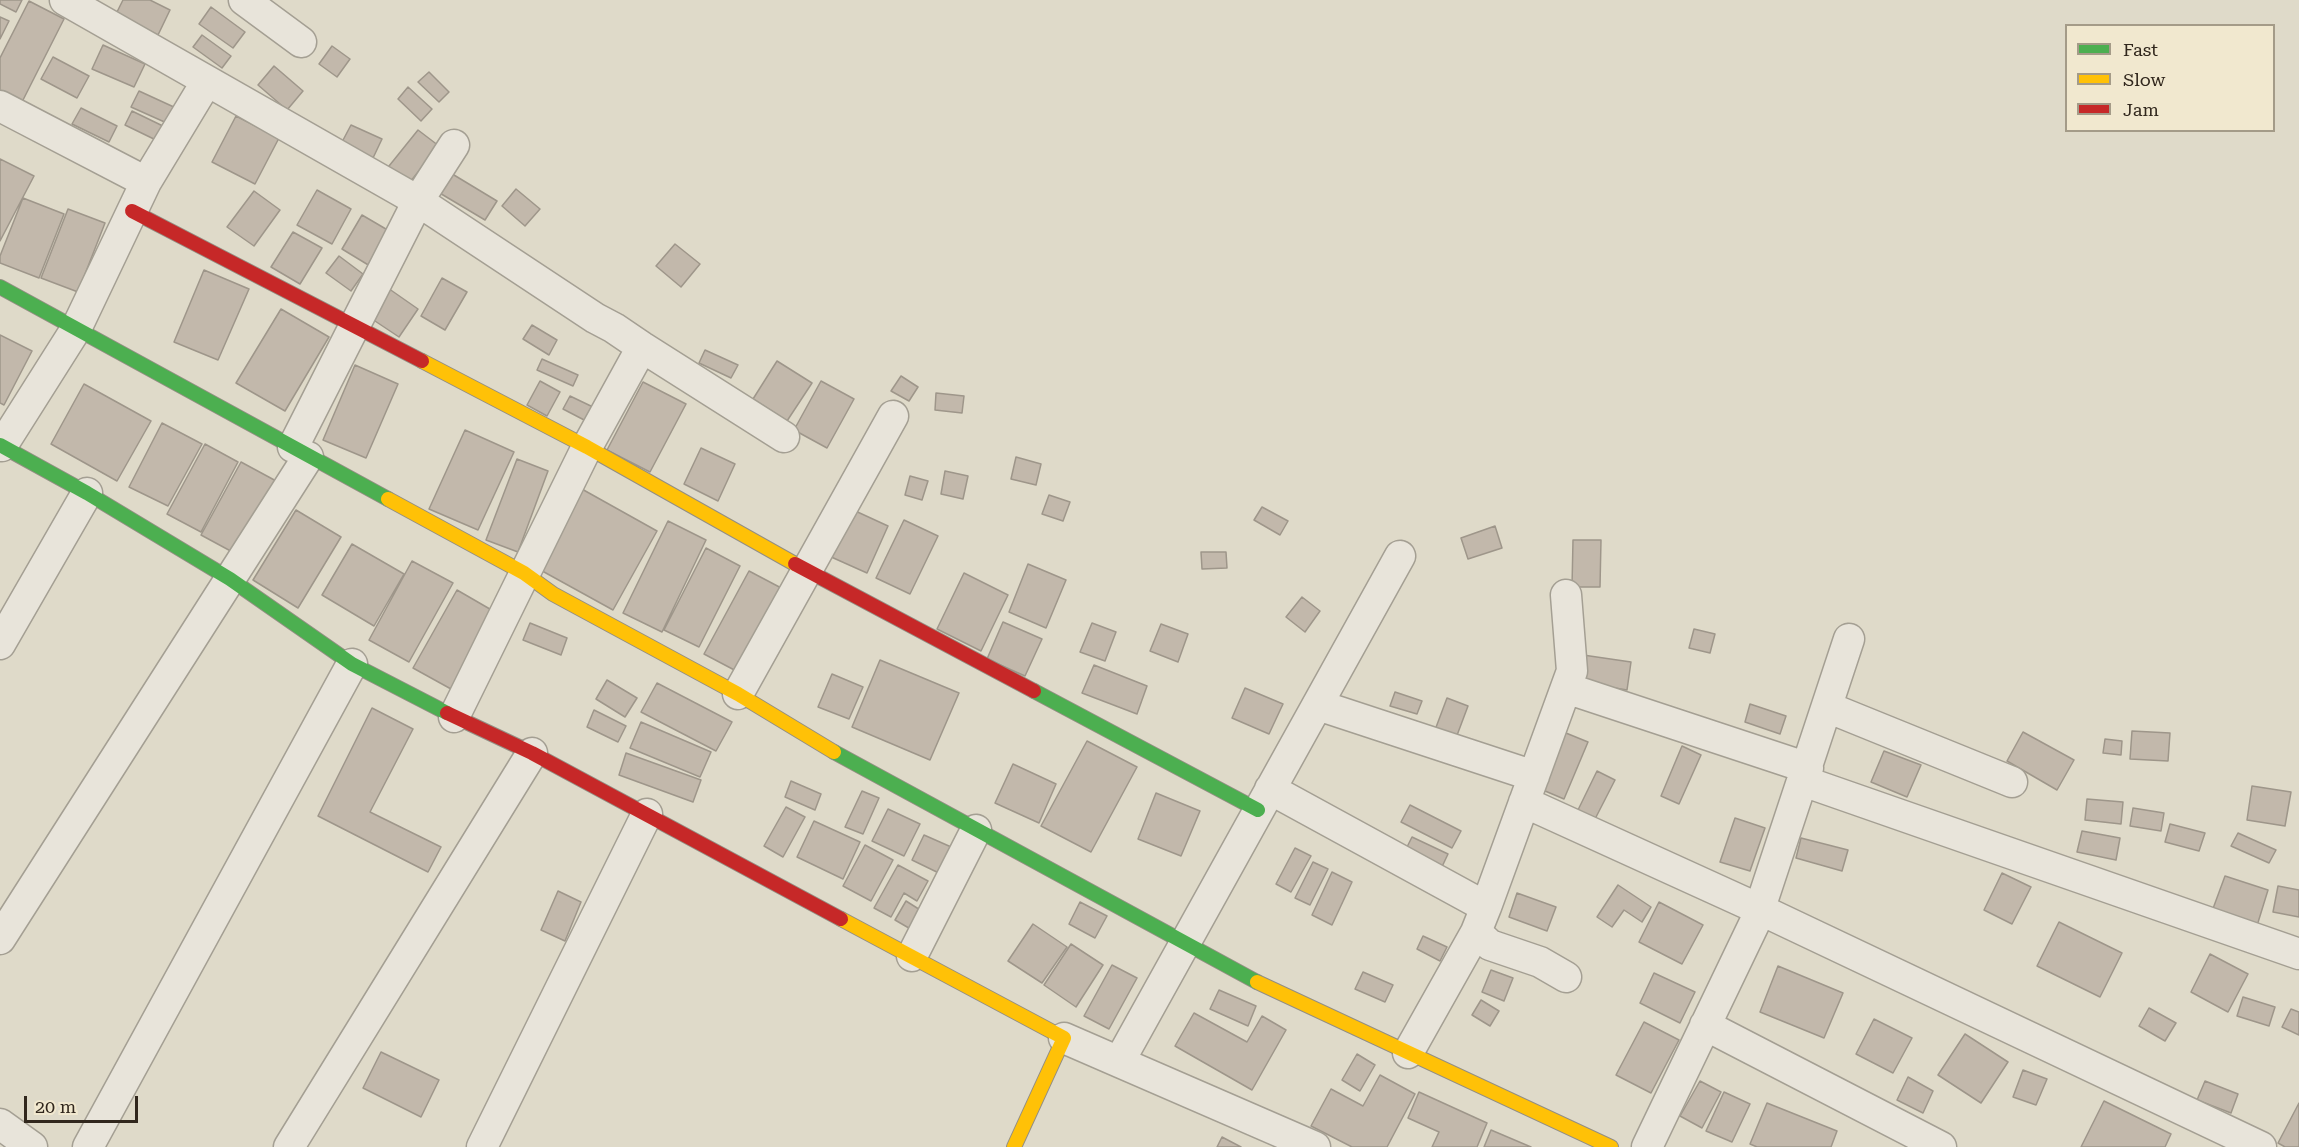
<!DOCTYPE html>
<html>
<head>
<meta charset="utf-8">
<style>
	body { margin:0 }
	#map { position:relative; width:2299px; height:1147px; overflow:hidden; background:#dfdac9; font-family:"Roboto Serif",serif }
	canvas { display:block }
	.legend { position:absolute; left:2065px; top:24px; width:210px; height:108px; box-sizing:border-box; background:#f1e8cf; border:2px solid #a49b88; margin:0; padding:8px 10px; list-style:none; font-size:18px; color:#31271d }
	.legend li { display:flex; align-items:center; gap:12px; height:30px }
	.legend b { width:30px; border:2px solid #a49b88 }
	.scale { position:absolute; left:24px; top:1096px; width:114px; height:27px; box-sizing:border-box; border:3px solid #31271d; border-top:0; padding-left:8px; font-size:18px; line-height:21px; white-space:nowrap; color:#31271d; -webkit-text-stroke:4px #f1e8cf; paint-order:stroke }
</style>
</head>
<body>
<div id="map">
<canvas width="2299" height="1147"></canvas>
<ul class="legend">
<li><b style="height:8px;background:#4caf50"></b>Fast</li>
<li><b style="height:8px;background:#ffc107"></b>Slow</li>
<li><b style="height:8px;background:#c62828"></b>Jam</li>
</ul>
<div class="scale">20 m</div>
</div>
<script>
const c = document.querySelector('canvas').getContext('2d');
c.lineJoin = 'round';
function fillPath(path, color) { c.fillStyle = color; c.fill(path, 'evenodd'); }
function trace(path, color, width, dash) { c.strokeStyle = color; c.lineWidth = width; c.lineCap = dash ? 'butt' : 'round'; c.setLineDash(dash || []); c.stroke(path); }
const building = new Path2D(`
	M0,0H22L16,12L0,4Z
	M123,0H150L170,10L158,35L116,14Z
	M29,1L64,19L22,102L0,92V58Z
	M211,7L245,32L233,48L199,24Z
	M0,17L9,21L0,39Z
	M202,35L231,56L222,68L193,47Z
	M103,45L145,64L134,87L92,69Z
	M332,46L350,59L337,77L319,64Z
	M53,57L89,76L77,98L41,79Z
	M274,66L303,91L287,110L258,85Z
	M429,72L449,92L439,102L418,82Z
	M408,87L432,109L421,121L398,99Z
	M139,91L176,108L169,124L131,107Z
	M81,108L117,126L109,142L72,124Z
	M132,111L167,128L160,142L125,125Z
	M236,116L279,138L255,184L212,162Z
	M351,125L382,139L373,158L342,142Z
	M418,130L439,146L406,187L385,171Z
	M0,159L34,176L0,241Z
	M449,172L497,201L485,220L438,192Z
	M516,189L540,209L525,226L502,206Z
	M317,190L351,209L332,244L297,225Z
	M254,191L280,210L254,246L227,227Z
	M23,198L64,214L39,278L0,263V256Z
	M68,209L105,223L78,292L41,278Z
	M362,215L391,232L370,266L342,249Z
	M293,232L322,248L300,284L271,267Z
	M675,244L700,264L681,287L656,266Z
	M339,256L363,274L351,291L326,273Z
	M204,270L249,289L218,360L174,342Z
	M442,278L467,292L445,330L421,316Z
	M385,286L418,309L399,337L366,315Z
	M281,309L329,337L285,411L236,383Z
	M532,325L557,340L549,355L523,339Z
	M0,335L32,351L4,405L0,403Z
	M705,350L738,365L731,378L699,363Z
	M542,359L578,375L573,386L537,370Z
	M777,361L812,383L787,421L753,399Z
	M355,365L398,384L366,458L323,440Z
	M901,376L918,387L909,401L891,391Z
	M540,381L560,392L547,416L527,405Z
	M821,381L854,399L827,448L794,430Z
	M643,382L686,404L650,472L607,450Z
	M84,384L151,421L117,481L51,444Z
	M936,393L964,396L962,413L935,410Z
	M570,396L595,408L588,422L563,409Z
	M162,423L202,444L168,506L129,487Z
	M465,430L514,452L478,530L429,509Z
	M205,444L238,462L201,532L167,514Z
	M701,448L735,464L718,501L684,484Z
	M1016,457L1041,464L1036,485L1011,479Z
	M517,459L548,471L518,552L486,540Z
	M241,462L278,482L238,555L201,535Z
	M945,471L968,476L963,499L941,494Z
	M910,476L928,481L922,500L905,495Z
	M580,488L657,531L613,610L535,567Z
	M1049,495L1070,502L1063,521L1042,514Z
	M1262,507L1288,521L1280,535L1254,520Z
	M851,509L888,526L867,573L829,556Z
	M296,510L341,537L298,608L253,580Z
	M904,520L938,536L910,594L876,578Z
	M668,521L706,540L662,632L623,613Z
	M1495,526L1502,548L1468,559L1461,538Z
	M1573,540H1601L1600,587H1572Z
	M352,544L404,574L374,626L322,595Z
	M706,548L740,566L699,647L664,630Z
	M1201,552H1226L1227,568L1202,569Z
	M412,561L453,583L409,662L369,640Z
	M1028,564L1066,580L1046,628L1009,612Z
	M749,571L785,590L740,673L704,654Z
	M964,573L1008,595L981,651L937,629Z
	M457,590L495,612L451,689L413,668Z
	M1302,597L1320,611L1305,632L1286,617Z
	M1003,622L1042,639L1025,676L987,659Z
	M530,623L567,638L561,655L523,640Z
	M1092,623L1116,632L1105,661L1080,652Z
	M1161,624L1188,634L1178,662L1150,651Z
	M1694,629L1715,634L1710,653L1689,648Z
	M1583,655L1631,662L1627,690L1579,682Z
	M880,660L959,693L930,760L852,727Z
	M1094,665L1147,686L1137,714L1082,693Z
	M832,674L863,687L849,719L818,707Z
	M607,680L637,698L625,717L596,699Z
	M657,683L732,722L716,751L641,712Z
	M1245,688L1283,704L1269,734L1232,718Z
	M1395,692L1422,701L1417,714L1390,706Z
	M1447,698L1468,706L1456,738L1435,730Z
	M1750,704L1786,716L1780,734L1745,722Z
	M372,708L413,729L370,812L441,847L428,872L318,816Z
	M594,710L626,726L618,742L587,727Z
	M641,722L711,752L700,777L630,748Z
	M1561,731L1588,742L1564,799L1538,788Z
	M2132,731L2170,733L2168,761L2130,759Z
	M2023,732L2074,760L2057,790L2007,761Z
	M2105,739L2122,741L2121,755L2103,753Z
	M1087,741L1137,767L1091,852L1041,826Z
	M1682,746L1701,755L1679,804L1661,796Z
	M1884,751L1921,765L1907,797L1871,782Z
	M626,753L701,780L693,802L619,775Z
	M1013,764L1056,784L1039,823L995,803Z
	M1597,771L1615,780L1594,821L1577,812Z
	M791,781L821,794L815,810L785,797Z
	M2252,786L2291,792L2285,826L2247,820Z
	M862,791L879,798L863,834L845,827Z
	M1156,793L1200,811L1181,856L1138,839Z
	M2087,799L2123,802L2121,824L2085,820Z
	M1410,805L1461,831L1452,848L1401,822Z
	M786,807L805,817L783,857L764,846Z
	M2133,808L2164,813L2161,831L2130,826Z
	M888,809L920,824L904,856L872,841Z
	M1735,818L1765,828L1750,871L1720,862Z
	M814,821L860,842L843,879L797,857Z
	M2170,824L2205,833L2199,851L2165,842Z
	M2082,831L2120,838L2116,860L2077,852Z
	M2238,833L2276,850L2269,863L2231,846Z
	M924,835L958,850L945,876L912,860Z
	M1412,837L1448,854L1439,873L1403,855Z
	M1801,838L1848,850L1842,871L1796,858Z
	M865,845L893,860L871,901L843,886Z
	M1295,848L1311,856L1291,892L1276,884Z
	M1313,862L1328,869L1310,905L1295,898Z
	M898,865L928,881L917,901L904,893L891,917L874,908Z
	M1332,872L1352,882L1332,925L1312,915Z
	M2002,873L2031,887L2012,924L1984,910Z
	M2225,876L2268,890L2256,929L2211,914Z
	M1618,885L1651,907L1642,922L1624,910L1612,927L1597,917Z
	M2278,886L2299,890V917L2273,912Z
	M558,891L581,902L565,941L541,930Z
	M1517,893L1556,907L1547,931L1509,917Z
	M906,901L925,913L914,931L895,920Z
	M1080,902L1107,916L1095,938L1069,924Z
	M1659,902L1703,925L1682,964L1639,942Z
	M2059,922L2122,953L2100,997L2037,966Z
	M1033,924L1067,947L1042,983L1008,961Z
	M1423,936L1447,947L1440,961L1417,949Z
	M1071,944L1103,965L1076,1007L1044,985Z
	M2210,954L2248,974L2228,1012L2191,992Z
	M1112,965L1137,978L1109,1029L1084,1016Z
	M1778,966L1843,993L1824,1038L1760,1012Z
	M1491,970L1513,978L1504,1001L1482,992Z
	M1363,972L1393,985L1385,1002L1355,989Z
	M1654,973L1695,992L1680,1023L1640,1003Z
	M1219,990L1256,1006L1248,1026L1210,1009Z
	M2243,997L2275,1007L2269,1026L2237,1016Z
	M1481,1000L1499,1011L1490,1026L1472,1015Z
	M2149,1008L2176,1023L2165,1041L2139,1026Z
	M2291,1009L2299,1012V1035L2282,1027Z
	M1194,1013L1247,1042L1262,1016L1286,1030L1252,1090L1175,1046Z
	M1874,1019L1912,1038L1893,1073L1856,1054Z
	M1644,1022L1679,1040L1651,1093L1616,1075Z
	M1965,1034L2008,1062L1981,1103L1938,1075Z
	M381,1052L439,1080L421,1117L363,1088Z
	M1357,1054L1375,1065L1360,1091L1342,1080Z
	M2023,1070L2047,1079L2036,1105L2013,1097Z
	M1380,1075L1415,1094L1387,1147H1352L1311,1126L1331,1089L1363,1106Z
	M1908,1077L1933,1091L1923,1113L1897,1100Z
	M1700,1081L1721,1092L1702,1128L1680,1116Z
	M2205,1081L2238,1094L2231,1113L2197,1100Z
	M1419,1092L1487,1123L1477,1147H1432L1439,1132L1408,1118Z
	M1724,1092L1750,1104L1732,1142L1706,1131Z
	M2104,1101L2171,1134L2165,1147H2081Z
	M1767,1103L1837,1131L1831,1147H1757L1750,1144Z
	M2299,1103V1147H2285L2278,1143Z
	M1491,1130L1531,1147H1484Z
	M1222,1137L1241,1147H1217Z`);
fillPath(building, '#c2b8ab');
trace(building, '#9e968a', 1.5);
const street = new Path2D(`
	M65,0L418,201L595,318L614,328L642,347L784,437
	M244,0L301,42
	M0,106L146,182
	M2,446L76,329L146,182L207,81
	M293,447L418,201L454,145
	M0,644L87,493
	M1566,688L1808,768
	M738,694L893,416
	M1318,705L1534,776
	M1827,707L2012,782
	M454,717L587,447L642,347
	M1803,781L2299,954
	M1270,789L1486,907
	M1524,802L1759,909L2261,1147
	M1476,932L1490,945L1540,962L1566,977
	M0,939L308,457
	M912,956L976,830
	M1705,1025L1941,1147
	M1064,1038L1315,1147
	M1408,1053L1476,932L1486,907L1572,671L1566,595
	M1119,1062L1400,556
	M0,1124L32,1147
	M88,1147L352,664
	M289,1147L532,753
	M482,1147L647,814
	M1647,1147L1756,920L1849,639`);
const fast = new Path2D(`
	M0,287L388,499
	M0,445L87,493L230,579L352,664L447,713
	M1034,691L1258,810
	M834,752L1257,982`);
const slow = new Path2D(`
	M422,361L587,447L795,564
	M388,499L524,573L553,594L738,694L834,752
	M841,919L1064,1038L1014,1147
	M1257,982L1611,1147`);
const jam = new Path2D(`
	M132,211L422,361
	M795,564L1034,691
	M447,713L532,753L841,919`);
trace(street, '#a49f93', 33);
trace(fast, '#938e83', 16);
trace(slow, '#938e83', 16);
trace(jam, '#938e83', 16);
trace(street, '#e8e4da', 30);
trace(fast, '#4caf50', 14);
trace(slow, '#ffc107', 14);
trace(jam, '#c62828', 14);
</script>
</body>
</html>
